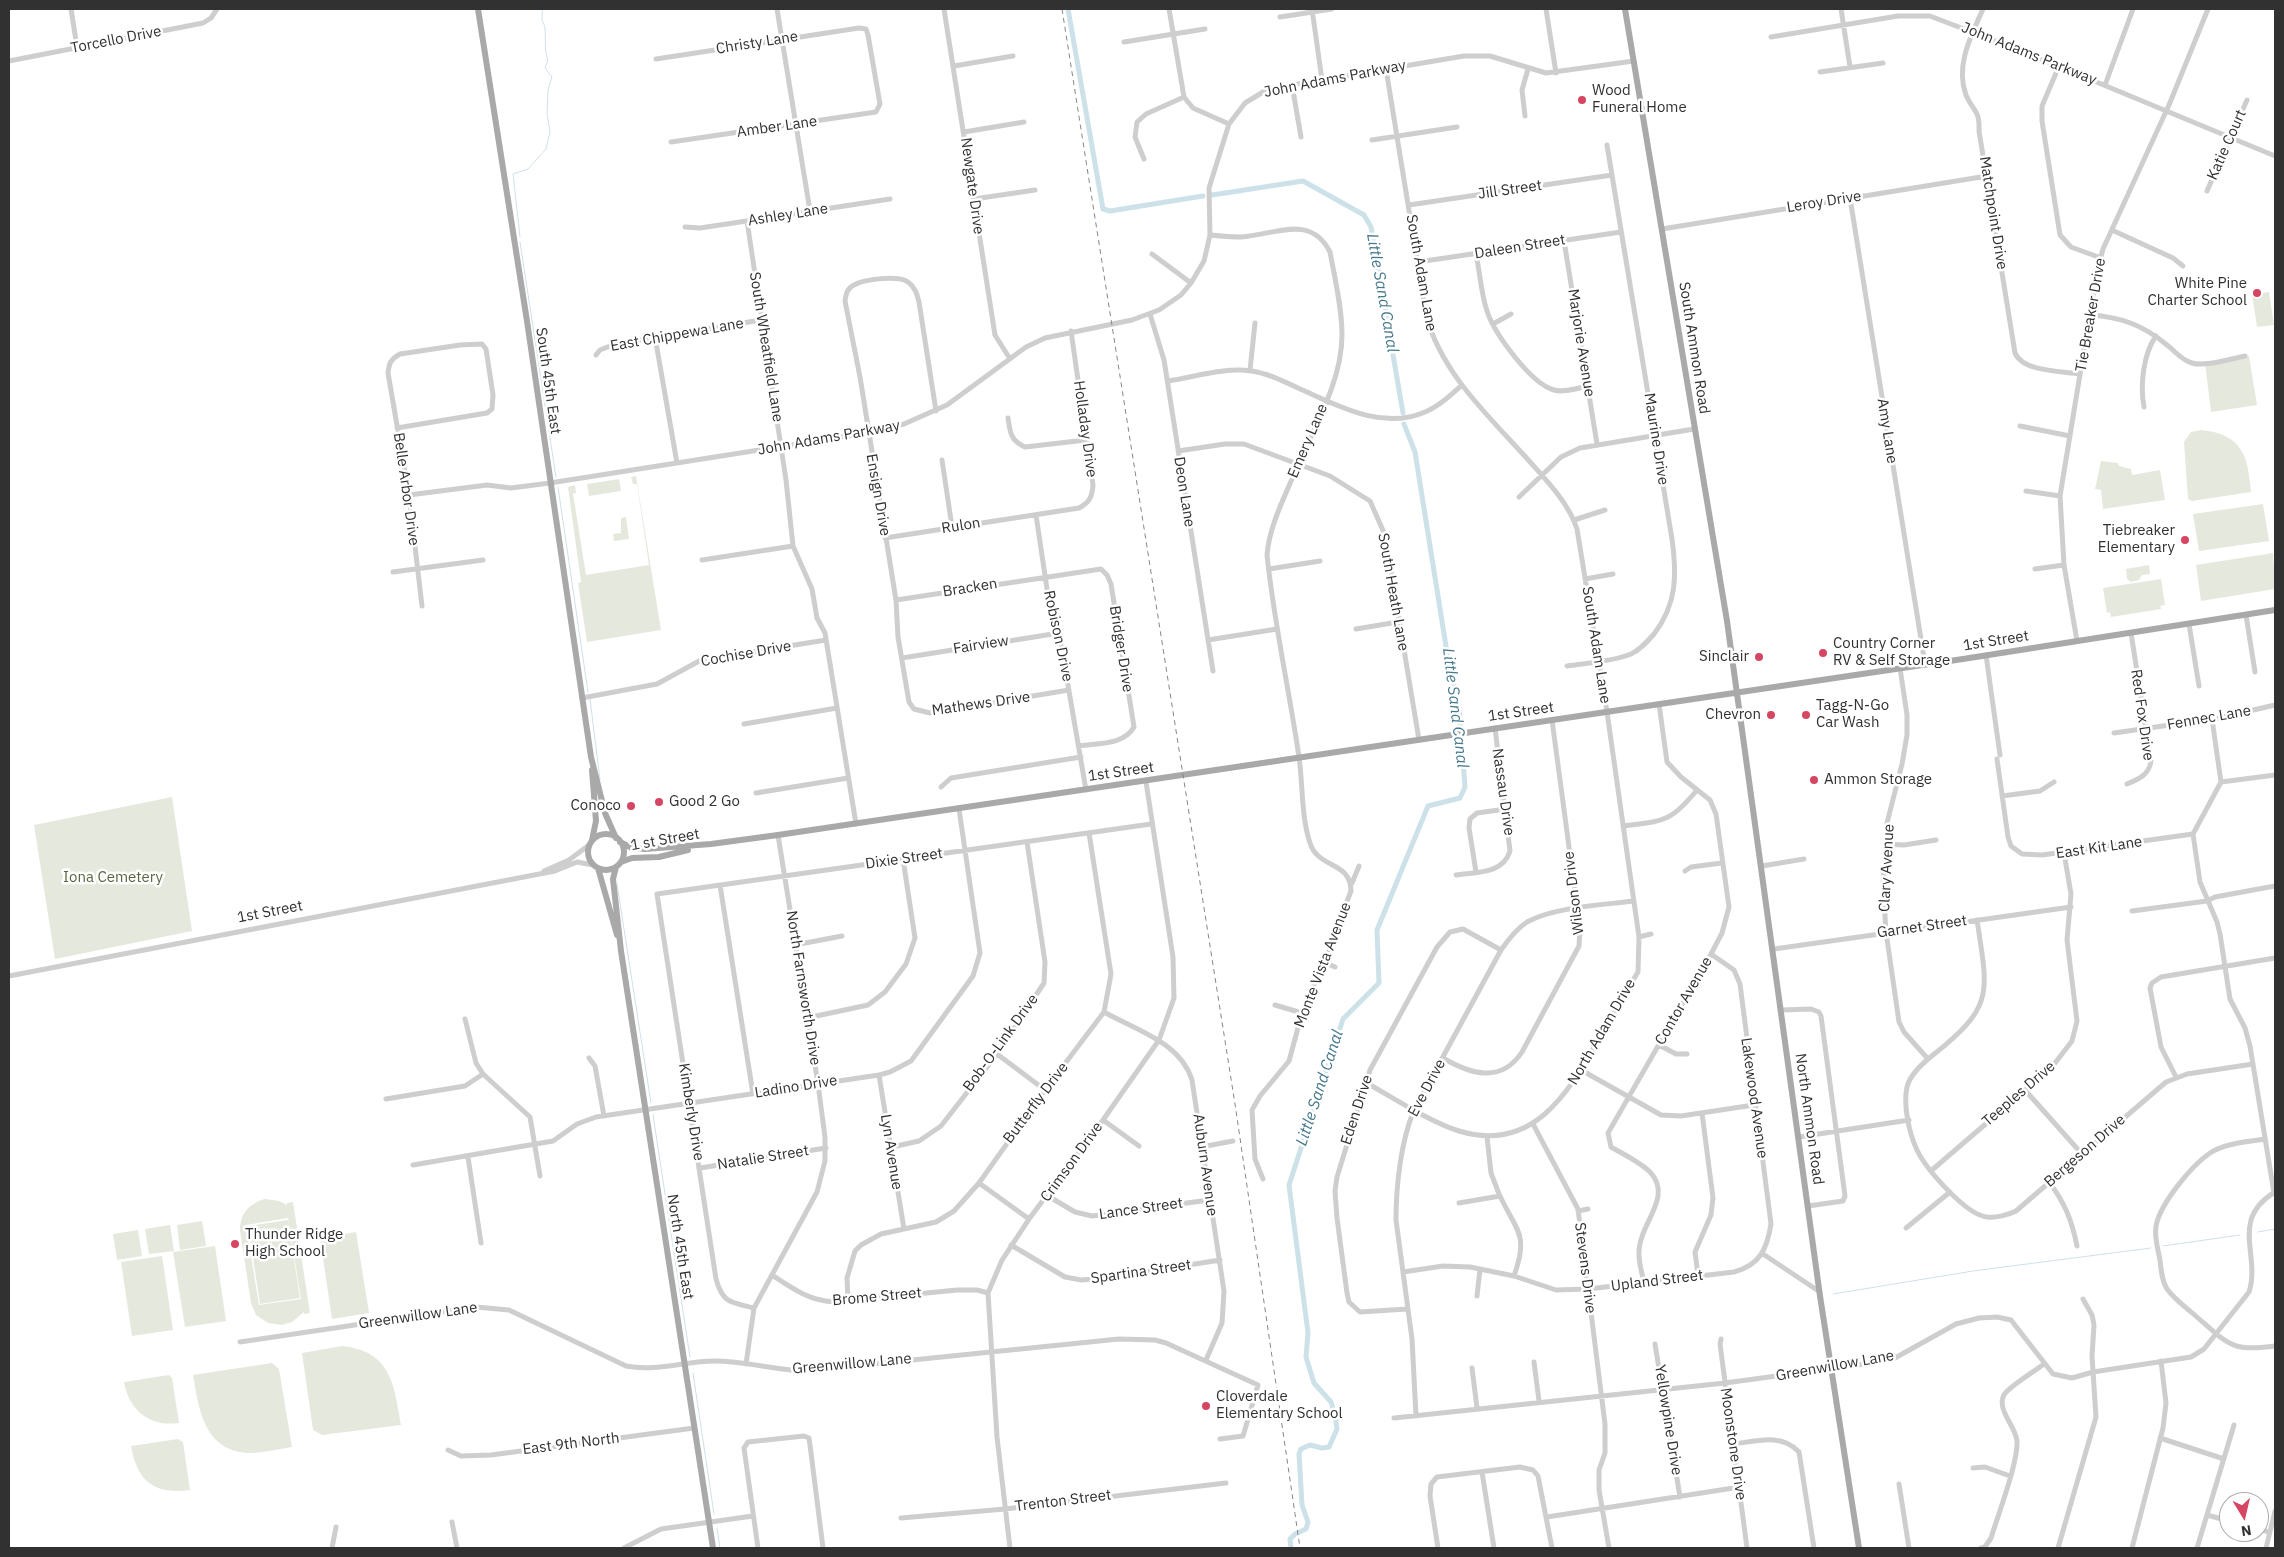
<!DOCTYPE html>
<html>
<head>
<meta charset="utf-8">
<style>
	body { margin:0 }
	#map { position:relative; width:2284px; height:1557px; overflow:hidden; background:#fff; font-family:"IBM Plex Sans",sans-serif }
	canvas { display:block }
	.frame { position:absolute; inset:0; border:10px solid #313131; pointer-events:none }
	.north { position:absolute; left:2219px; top:1492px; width:50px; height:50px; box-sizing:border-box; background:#fff; border:1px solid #adadad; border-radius:50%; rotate:171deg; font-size:14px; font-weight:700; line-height:20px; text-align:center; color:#313131 }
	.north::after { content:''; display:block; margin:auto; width:18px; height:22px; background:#d54662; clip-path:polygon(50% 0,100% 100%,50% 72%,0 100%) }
</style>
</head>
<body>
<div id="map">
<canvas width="2284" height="1557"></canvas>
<div class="frame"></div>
<div class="north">N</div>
</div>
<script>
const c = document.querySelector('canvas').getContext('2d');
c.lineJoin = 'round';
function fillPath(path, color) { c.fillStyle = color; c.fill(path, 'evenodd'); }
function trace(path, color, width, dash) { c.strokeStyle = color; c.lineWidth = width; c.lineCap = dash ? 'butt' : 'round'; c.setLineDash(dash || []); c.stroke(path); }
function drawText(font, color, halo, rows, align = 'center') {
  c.font = font + ' "IBM Plex Sans",sans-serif'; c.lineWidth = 5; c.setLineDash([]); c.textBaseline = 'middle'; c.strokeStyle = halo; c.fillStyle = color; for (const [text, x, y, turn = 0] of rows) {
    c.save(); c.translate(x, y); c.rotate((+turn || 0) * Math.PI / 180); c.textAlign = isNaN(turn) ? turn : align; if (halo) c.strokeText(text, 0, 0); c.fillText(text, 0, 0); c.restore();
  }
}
fillPath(new Path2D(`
	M2269,292L2274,325L2257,327L2252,294Z
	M2249,356L2257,405L2211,412L2205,363Z
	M2201,430C2242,434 2248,455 2251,492L2192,501L2188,499L2184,442L2191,432Z
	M2101,461L2118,463L2119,466L2131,469L2132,475L2160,470L2165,500L2103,509L2101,490L2095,489Z
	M636,476L661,630L587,642L578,583L581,582L568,487L575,485L576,493L573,494L586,575L649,565L637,484H633L631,477Z
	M619,479L621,491L589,496L587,484Z
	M2263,504L2269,541L2199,551L2193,514Z
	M626,517L629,539L614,541L613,534L621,533V518Z
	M2273,553L2275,589L2201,601L2196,565Z
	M2149,565L2150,574L2142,575L2139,580L2131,582L2127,579L2126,569Z
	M2161,579L2165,605L2160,606L2161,609L2111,617L2110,612L2107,613L2103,588Z
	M172,797L192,931L55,959L34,825Z
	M265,1199L279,1201L287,1205V1203L293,1202L310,1313L304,1314V1312L292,1322L282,1325L268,1323L256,1315L251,1303L240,1230C240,1213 250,1203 265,1199ZM288,1218L301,1299L259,1305L246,1225Z
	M288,1220L300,1298L260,1304L248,1226Z
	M202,1221L206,1246L180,1250L177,1225Z
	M170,1225L174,1251L149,1254L145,1229Z
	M138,1230L142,1256L117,1260L113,1234Z
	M356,1232L369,1313L332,1319L320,1238Z
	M215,1246L226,1321L185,1327L173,1252Z
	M162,1256L173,1330L132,1336L121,1262Z
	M342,1346C391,1351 394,1384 401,1425L322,1435L313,1430L302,1353Z
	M272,1363L279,1369L292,1447C279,1449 265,1452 253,1453C205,1454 199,1411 193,1375Z
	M169,1375L172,1378L179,1423C150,1427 129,1411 124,1382Z
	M178,1439L183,1442L190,1490C154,1495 137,1481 131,1446Z`), '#e5e9dd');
trace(new Path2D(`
	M520,237L513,174L528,169L546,149L550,132L547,114L548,90L552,77L545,68L548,60C544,50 546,40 545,29C545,24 541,21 542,17C542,14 543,11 542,9
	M520,242L556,477
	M558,487L588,692
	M590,699L600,780
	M617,884L651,1103
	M653,1115L690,1357
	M2258,1232L2275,1229
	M2163,1246L2240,1235
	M1833,1294L1973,1271L2151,1248
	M693,1373L714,1514
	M717,1528L720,1548`), '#cce1e8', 1);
trace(new Path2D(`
	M1068,9L1103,209L1110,211L1203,196
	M1212,195L1303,181L1364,215L1371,227L1403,413
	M1291,1548L1290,1539L1295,1534L1306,1529L1308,1522L1302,1505L1299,1454L1301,1449L1310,1445L1322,1448L1329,1447L1337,1429L1335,1415L1331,1402L1314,1383L1306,1357L1308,1333L1289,1185L1343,1019L1379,983L1377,930L1428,806L1460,798L1465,787L1459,709L1449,665L1415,452L1404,424`), '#cce1e8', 5);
trace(new Path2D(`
	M71,9L77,47
	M777,9L810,211
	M944,9L995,335L1010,359
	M1169,9L1184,97L1193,108L1229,124
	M1312,9L1322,80
	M1546,9L1556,73
	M1841,9L1850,67
	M1983,9C1971,36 1955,66 1966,95C1973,112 1980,109 1979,131L2015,353C2023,372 2061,371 2080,374
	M1280,17L1332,9
	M1771,37L1898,16H1930L2024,52L2275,156
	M1124,42L1205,29
	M656,59L859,28L866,29L868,35L880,104L876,112L671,142
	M9,61L203,23L211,18L217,9
	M954,66L1013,56
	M2059,66L2042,106V121L2060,235L2071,247L2101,258
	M1820,72L1883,63
	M1292,85L1301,137
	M2105,85L2133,9
	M1525,116L1522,90L1528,69
	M964,132L1024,122
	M1372,140L1457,127
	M1144,159L1135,137L1137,122L1146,114L1184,97
	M2207,191L2247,100
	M1850,198L1925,664
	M974,199L1035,190
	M1409,205L1612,175
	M747,221L786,480L793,546L812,589L817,618L825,633L856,824
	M685,227L700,228L740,222L890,199
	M1662,229L1987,176
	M2114,231L2173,258L2183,266
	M1210,235C1220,236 1231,237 1241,237C1275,235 1310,213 1330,252C1335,279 1342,308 1342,335C1342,385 1310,433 1292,479C1282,502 1269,529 1267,555C1274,623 1289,689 1299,757C1303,785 1301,816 1310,843C1318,869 1351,861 1351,891L1331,943L1326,963L1318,976L1302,1013L1289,1061L1260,1096L1252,1110L1255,1159L1263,1179
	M1564,241L1597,444
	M1152,254L1191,283
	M1476,254C1480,273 1481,293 1487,311C1494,333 1531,384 1554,390C1564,393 1577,388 1588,386
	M1418,262L1621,232
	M1150,314L1164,360L1213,671
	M2090,315C2121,317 2143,325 2167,345C2175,351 2181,360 2192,363C2206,367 2229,359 2245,356
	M1493,324L1511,314
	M655,337L677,463
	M596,355L600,350L615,344L761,320
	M1250,370L1255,323
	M1168,381C1194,377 1225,367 1251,371C1267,373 1283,381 1298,388C1337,405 1382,431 1425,412C1439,406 1451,395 1462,385
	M2144,407C2140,386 2143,354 2156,336
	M936,411L919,302C917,294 915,287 908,282C899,275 864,279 854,285C847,288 846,294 845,301L860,377L896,600L898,637L909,702L914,709L930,713L1069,690
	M1008,418C1010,433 1011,441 1025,447L1086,440
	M2020,426L2070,436
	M397,428L487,413L492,409L493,395L486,349L482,344L460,345L400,354C391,359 389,363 388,373L409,495L422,606
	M1178,451L1225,444H1244L1330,476L1370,501L1385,535L1419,740
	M942,460L952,527
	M2026,491L2060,496
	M409,495L487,485L511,488L550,483L867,433L904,424L947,405L1026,347L1045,338L1132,320L1159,310L1181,295L1191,283L1204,261L1210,235L1209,188L1229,124L1245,103L1268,89L1464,56H1490L1546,73L1634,61
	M1519,497L1561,457L1580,448L1694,429
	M1036,515L1047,589L1059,633L1086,790
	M1574,520L1605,510
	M885,538L1079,508C1090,502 1092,497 1093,485L1071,331
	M702,560L793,546
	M1269,569L1320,561
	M2035,569L2064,565
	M393,572L483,560
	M1585,579L1613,574
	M896,600L1101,569L1107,575L1111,584L1134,727C1124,745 1098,743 1079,746
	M2246,615L2255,672
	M2189,624L2199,686
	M1356,629L1398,622
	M1208,640L1277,629
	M2077,641L2064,565L2060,496L2097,271L2103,249L2169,105L2208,9
	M1986,655L2000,755
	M902,658L1059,633
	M1567,666C1587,663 1611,662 1631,654C1640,650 1647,642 1654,634C1677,604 1677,575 1672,539L1607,145
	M1900,668L1907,715V735L1902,764L1887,823L1883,885L1886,932L1899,1022L1904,1032L1928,1059
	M582,698L657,684L701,660L826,640
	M2212,719L2221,782L2193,834L2194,841L2200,882L2217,922L2220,934L2230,999L2245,1028L2250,1046L2274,1193
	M744,724L837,708
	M2114,733L2219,718L2275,705
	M1997,759L2008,837L2011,846L2022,854L2042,855L2193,834
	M2221,782L2275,775
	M2127,784C2139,779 2149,775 2151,761L2131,633
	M941,787L951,778L1081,757
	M756,793L848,778
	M2002,796L2040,791L2054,782
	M1623,826C1663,821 1670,823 1697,790
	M1885,844L1904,845L1936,840
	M1762,866L1804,859
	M544,871L569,860L589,845
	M1685,871L1691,867L1722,863
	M1476,872L1469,828L1470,819L1477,813L1506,809
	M1456,875C1477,872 1503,874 1510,851L1495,728
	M1352,883L1359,866
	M720,885L753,1094
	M2132,911L2207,901L2215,897L2275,886
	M1977,920C1988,993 1995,1006 1933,1055C1923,1063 1910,1074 1907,1087C1903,1105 1909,1133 1917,1150C1926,1169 1966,1215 1987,1217C1996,1218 2008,1215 2016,1211L2166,1082L2187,1074L2253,1064
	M1639,937L1651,934
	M795,945L842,936
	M1774,949L2071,907
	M1326,963L1335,967
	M9,976L555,871L577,862L593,865
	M1275,1005L1302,1013
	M1781,1010L1811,1009L1819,1012L1821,1016L1845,1196L1843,1201L1808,1206
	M1104,1012C1136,1030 1180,1042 1192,1080L1224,1291L1222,1323L1206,1360
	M807,1018L868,1005L885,992L906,964L915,938L903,859
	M465,1019L476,1063L483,1074L530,1117L540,1176
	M1659,1045L1676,1054H1687
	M997,1054L1045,1090
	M589,1058L595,1066L604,1116
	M1443,1058C1470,1074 1501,1084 1522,1052L1579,946L1580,929L1552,720
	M1581,1070L1661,1115L1681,1116L1754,1105
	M879,1075L904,1229
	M2176,1077L2161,1047L2150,988L2152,983L2161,977L2275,958
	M1365,1082C1392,1097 1430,1122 1459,1131C1532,1153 1567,1095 1598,1041C1611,1018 1624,995 1638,972L1639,937L1607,712L1577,529C1569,504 1548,482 1531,463C1491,418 1442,375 1426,315L1386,69
	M2025,1090L2082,1154
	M386,1099L465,1086L483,1074
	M1103,1120L1139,1146
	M1533,1124L1578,1209L1605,1424V1453L1599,1470V1490L1609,1548
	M1487,1137L1491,1173L1499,1194
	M1799,1137L1909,1120
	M2265,1139C2248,1142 2225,1143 2210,1153C2191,1166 2160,1204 2156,1226C2154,1237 2158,1249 2160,1260C2161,1270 2162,1281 2167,1289C2175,1300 2188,1309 2198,1318C2229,1345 2233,1352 2275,1346
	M892,1147L919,1141L941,1126L997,1054L1044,983L1045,962L1027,842
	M1201,1147L1233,1141
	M468,1157L481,1243
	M413,1165L553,1141L577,1124L596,1117L879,1075L890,1072L911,1061L973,976L980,953L959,809
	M700,1168L826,1148
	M1932,1170L2052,1067L2072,1041L2077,1021L2067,940L2071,894L2064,853
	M2049,1182C2065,1203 2072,1221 2077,1246
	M979,1183L1029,1219
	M1048,1196L1075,1212L1092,1216L1209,1200
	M1459,1203L1500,1196C1517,1232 1529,1234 1514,1276
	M1578,1211L1588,1209
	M1906,1228L1950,1192
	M1011,1245L1065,1277L1081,1280L1108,1278L1220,1260
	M1763,1254L1820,1292
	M1403,1272L1443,1266L1470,1267L1514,1276L1556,1290L1588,1289L1734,1272C1760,1265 1767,1249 1771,1224L1740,984L1734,970L1711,954
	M772,1275C793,1289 810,1301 835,1302L957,1290H977L988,1293
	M1698,1275L1695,1252L1711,1215L1713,1198L1702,1113
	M1644,1282C1641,1270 1637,1256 1640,1244C1644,1220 1672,1195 1650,1172C1640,1162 1623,1154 1611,1147L1608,1133L1711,954L1722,933L1729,907L1716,814L1710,800L1681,777L1667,762L1659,704
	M1477,1296L1480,1269
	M848,1300L847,1278L855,1251L861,1245L881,1234L936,1222L954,1211L979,1183L1045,1090L1104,1012L1111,974L1089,833
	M754,1308C731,1302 723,1304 716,1279L657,894L1151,824
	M1407,1309L1360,1312L1349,1302L1347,1293L1337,1218L1335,1191L1337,1177L1370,1070L1437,947L1450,932L1463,929L1501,950
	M1721,1339L1720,1344L1747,1548
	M240,1342L476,1307L509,1310L626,1366C657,1372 684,1361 715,1361C745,1361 774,1370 804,1371L1119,1339L1155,1340L1166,1343L1258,1385L1243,1436L1220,1439
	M1655,1344L1680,1497
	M1534,1362L1539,1401
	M746,1364L754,1308L817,1192L825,1161V1137L818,1084L778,835
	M1472,1368L1477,1408
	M1416,1416L1412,1339L1396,1220C1396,1185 1401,1141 1414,1110L1501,950C1508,940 1516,929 1527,922C1554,907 1603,905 1633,901
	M1394,1418L1725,1383L1872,1363L1895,1358L1956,1324L1979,1318L1997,1317L2011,1320L2053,1374L2072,1378L2093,1372L2191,1357L2204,1349L2249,1292C2261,1255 2229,1220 2275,1192
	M2160,1438L2224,1459
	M1734,1444C1757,1441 1782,1433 1799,1452L1814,1548
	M448,1450L461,1456L491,1455L694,1428
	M1973,1468L1985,1467L2010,1476
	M1482,1472L1494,1548
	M1899,1484L1909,1548
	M2207,1515L2229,1521
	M1547,1517L1740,1487
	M901,1518L1005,1509L1226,1483
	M452,1522L457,1548
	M2259,1529L2269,1532
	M332,1548L336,1527
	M624,1548L661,1529L753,1516
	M758,1548L744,1448L748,1442L804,1436L809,1438L810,1445L823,1548
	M1010,1548L997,1437L988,1293L1002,1260L1029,1219L1103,1120L1159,1040L1174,998L1173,957L1146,782
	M1438,1548L1430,1496L1431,1484L1437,1477L1520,1467L1533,1470L1538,1476L1552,1548
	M1981,1548L1985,1547L1991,1538C1998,1515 2018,1463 2017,1441C2016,1427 1996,1409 2004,1395C2008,1387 2035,1371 2044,1364
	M2058,1548L2096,1417L2092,1356L2094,1325L2092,1315L2083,1299
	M2132,1548L2163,1428L2166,1403L2161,1361
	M2197,1548L2234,1425
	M2266,1548L2275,1511`), '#cecece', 5);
trace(new Path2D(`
	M478,9L527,321L591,757L605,813L616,838
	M1625,9L1727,621L1820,1296L1859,1548
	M592,770L596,821L592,840
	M588 852a18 18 0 1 1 36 0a18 18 0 1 1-36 0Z
	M620,842L632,848L645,849L711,844L778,835L1963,659L2275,610
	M621,862L632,858L659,857L688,850
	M616,867L613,879L621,951L713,1548
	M598,868L617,935`), '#a9a9a9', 6);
trace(new Path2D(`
	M1062,9L1235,1104L1300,1548`), '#868686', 1, [5, 4]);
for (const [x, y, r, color] of [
	[1582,100,5,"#d54662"],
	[2257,293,5,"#d54662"],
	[2185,540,5,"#d54662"],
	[1823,653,5,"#d54662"],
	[1759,657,5,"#d54662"],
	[1771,715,5,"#d54662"],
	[1806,715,5,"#d54662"],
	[1814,780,5,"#d54662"],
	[659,802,5,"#d54662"],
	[631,806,5,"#d54662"],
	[235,1244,5,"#d54662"],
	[1206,1406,5,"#d54662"]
]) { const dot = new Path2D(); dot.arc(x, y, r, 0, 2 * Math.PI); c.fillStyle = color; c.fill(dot); trace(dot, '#fff', 2); }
drawText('15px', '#313131', '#fff', [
	["Torcello Drive",116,40,-11],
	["Christy Lane",757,43,-9],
	["John Adams Parkway",2029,54,22],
	["John Adams Parkway",1335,79,-11],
	["Amber Lane",777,127,-8],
	["Katie Court",2227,145,-66],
	["Newgate Drive",972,186,82],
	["Jill Street",1510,190,-8],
	["Leroy Drive",1824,202,-9],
	["Matchpoint Drive",1993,213,81],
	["Ashley Lane",788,215,-9],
	["Daleen Street",1520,247,-9],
	["South Adam Lane",1421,273,80],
	["Tie Breaker Drive",2091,315,-80],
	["East Chippewa Lane",677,335,-10],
	["Marjorie Avenue",1581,343,81],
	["South Wheatfield Lane",766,347,81],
	["South Ammon Road",1694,348,81],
	["South 45th East",548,381,82],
	["Holladay Drive",1085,429,82],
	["Amy Lane",1887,431,81],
	["John Adams Parkway",829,438,-10],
	["Maurine Drive",1656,439,81],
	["Emery Lane",1308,441,-67],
	["Belle Arbor Drive",406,489,82],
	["Deon Lane",1184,492,81],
	["Ensign Drive",878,495,80],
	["Rulon",961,526,-9],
	["Bracken",970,588,-9],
	["South Heath Lane",1393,592,80],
	["Robison Drive",1058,636,78],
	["1st Street",1996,641,-9],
	["Fairview",981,645,-9],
	["South Adam Lane",1596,645,81],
	["Bridger Drive",1121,649,81],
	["Cochise Drive",746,654,-10],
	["Mathews Drive",981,704,-8],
	["1st Street",1521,712,-8],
	["Red Fox Drive",2142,715,82],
	["Fennec Lane",2209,718,-10],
	["1st Street",1121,772,-8],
	["Nassau Drive",1503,792,82],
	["1 st Street",665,840,-10],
	["East Kit Lane",2099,848,-8],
	["Dixie Street",904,859,-8],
	["Clary Avenue",1887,868,-87],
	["Wilson Drive",1574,893,-97],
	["1st Street",270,912,-11],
	["Garnet Street",1922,927,-8],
	["Monte Vista Avenue",1323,965,-69],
	["North Farnsworth Drive",803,988,81],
	["Contor Avenue",1684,1001,-60],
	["North Adam Drive",1602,1032,-60],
	["Bob-O-Link Drive",1001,1043,-54],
	["Ladino Drive",796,1087,-9],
	["Eve Drive",1427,1088,-62],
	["Teeples Drive",2019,1094,-41],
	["Lakewood Avenue",1754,1098,82],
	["Butterfly Drive",1036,1103,-53],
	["Eden Drive",1357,1110,-72],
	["Kimberly Drive",691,1112,81],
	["North Ammon Road",1809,1119,82],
	["Bergeson Drive",2085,1151,-41],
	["Lyn Avenue",891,1152,81],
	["Natalie Street",763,1158,-9],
	["Crimson Drive",1072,1162,-54],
	["Auburn Avenue",1205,1165,82],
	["Lance Street",1141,1209,-8],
	["North 45th East",680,1247,81],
	["Stevens Drive",1585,1268,83],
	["Spartina Street",1141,1272,-8],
	["Upland Street",1657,1281,-7],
	["Brome Street",877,1297,-5],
	["Greenwillow Lane",418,1316,-8],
	["Greenwillow Lane",852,1364,-5],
	["Greenwillow Lane",1835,1366,-10],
	["Yellowpine Drive",1668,1420,81],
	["East 9th North",571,1444,-7],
	["Moonstone Drive",1733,1444,82],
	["Trenton Street",1063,1501,-7]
]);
drawText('15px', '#313131', '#fff', [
	["Wood",1592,91],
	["Funeral Home",1592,108],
	["White Pine",2247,284,"right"],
	["Charter School",2247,301,"right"],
	["Tiebreaker",2175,531,"right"],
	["Elementary",2175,548,"right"],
	["Country Corner",1833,644],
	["RV & Self Storage",1833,661],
	["Sinclair",1749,657,"right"],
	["Tagg-N-Go",1816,706],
	["Car Wash",1816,723],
	["Chevron",1761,715,"right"],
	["Ammon Storage",1824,780],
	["Good 2 Go",669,802],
	["Conoco",621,806,"right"],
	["Thunder Ridge",245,1235],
	["High School",245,1252],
	["Cloverdale",1216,1397],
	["Elementary School",1216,1414]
], 'left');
drawText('15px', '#596842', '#fff', [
	["Iona Cemetery",113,878]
]);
drawText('italic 16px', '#46798c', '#fff', [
	["Little Sand Canal",1382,293,80],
	["Little Sand Canal",1455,708,83],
	["Little Sand Canal",1320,1088,-72]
]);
</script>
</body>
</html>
